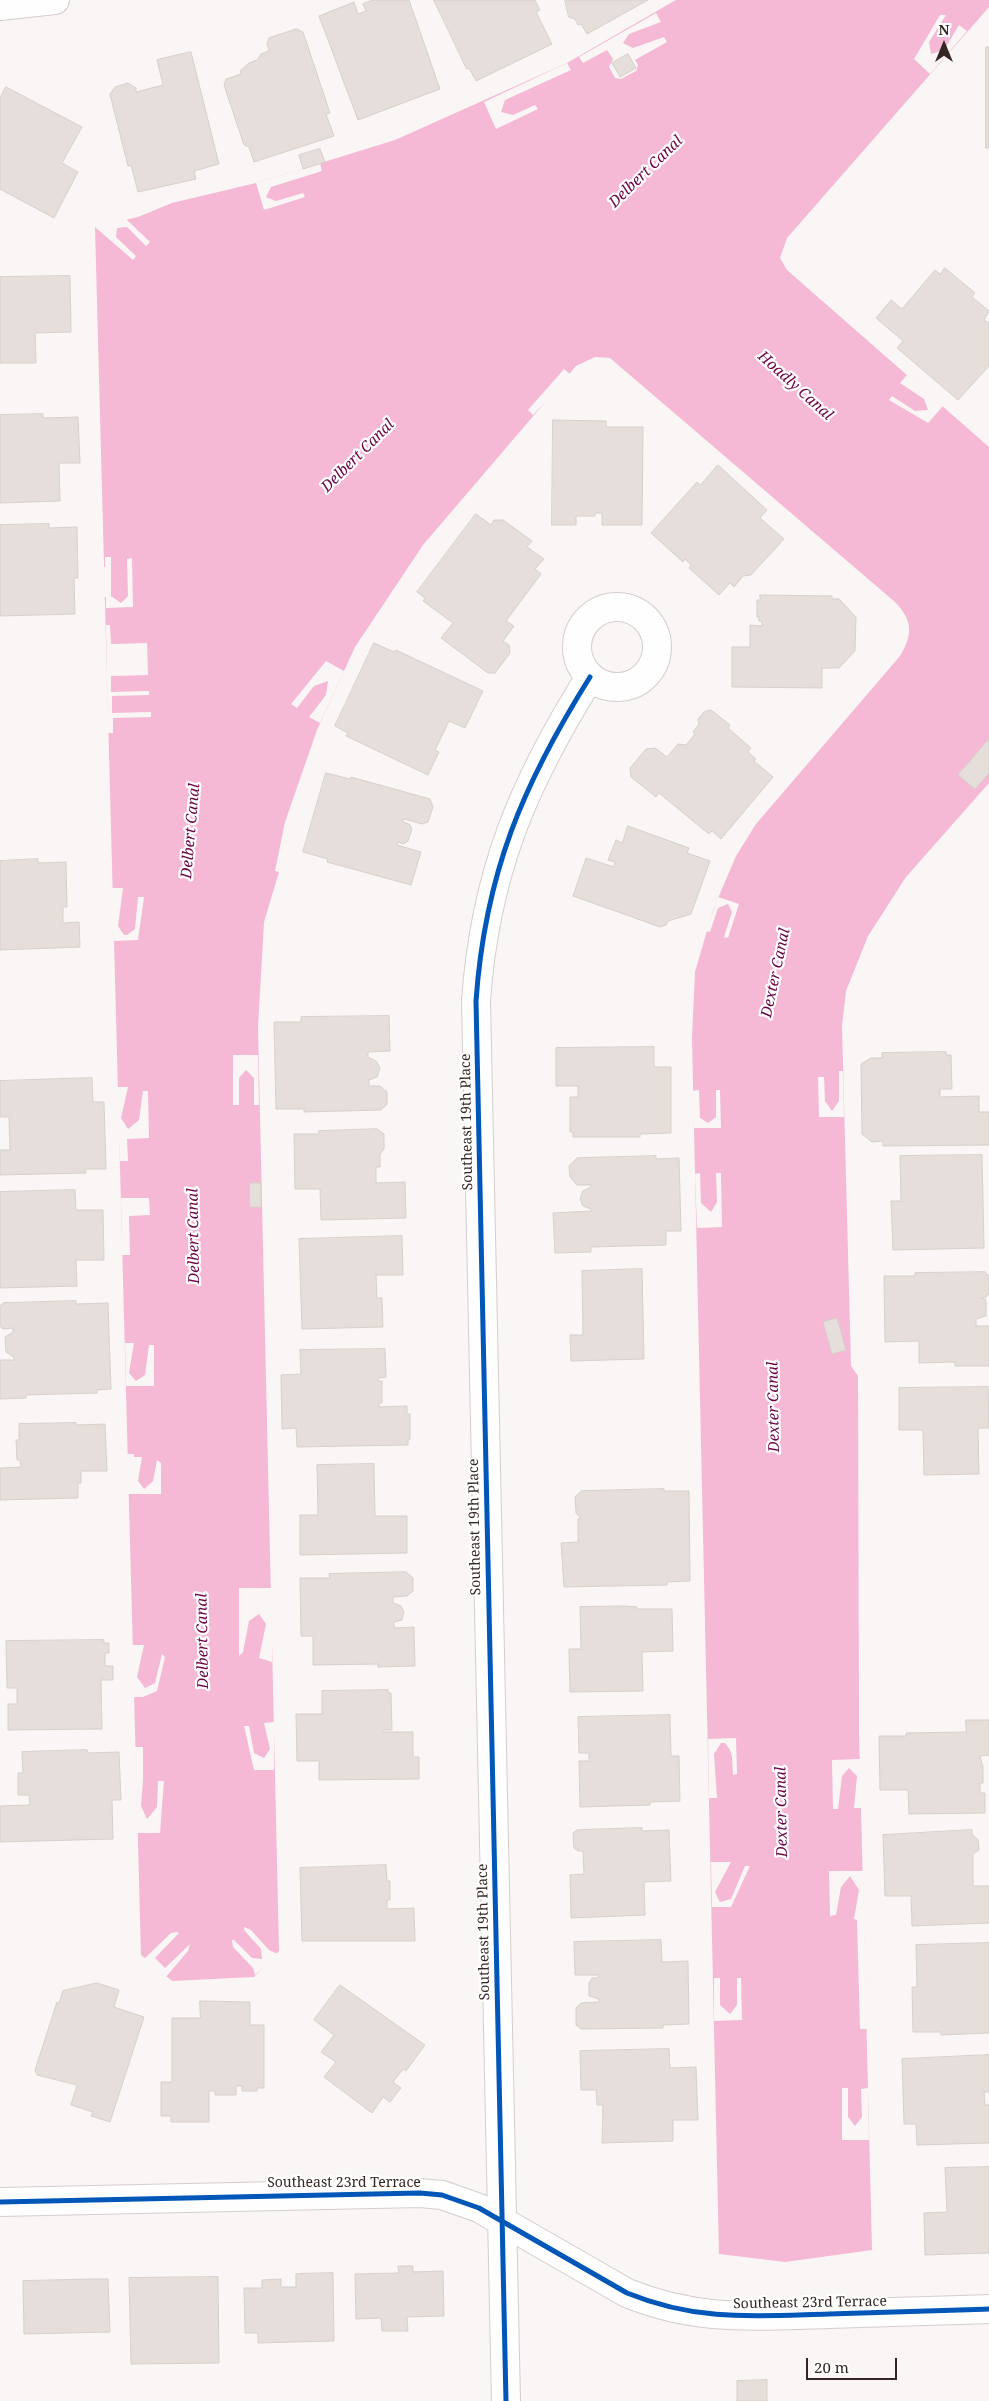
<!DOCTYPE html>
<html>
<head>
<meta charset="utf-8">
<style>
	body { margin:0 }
	#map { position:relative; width:989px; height:2401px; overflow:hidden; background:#faf6f5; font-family:"Noto Serif",serif }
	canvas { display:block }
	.north { position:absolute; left:919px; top:20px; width:50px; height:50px; -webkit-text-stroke:4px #fff; paint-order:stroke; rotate:0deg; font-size:14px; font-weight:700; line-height:20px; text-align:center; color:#342723 }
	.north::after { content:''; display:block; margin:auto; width:18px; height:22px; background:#342723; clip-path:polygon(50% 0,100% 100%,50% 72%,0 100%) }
	.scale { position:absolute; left:806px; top:2358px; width:91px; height:22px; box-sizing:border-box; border:2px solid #342723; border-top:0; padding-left:6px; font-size:15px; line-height:18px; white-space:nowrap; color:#342723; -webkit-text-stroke:4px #fff; paint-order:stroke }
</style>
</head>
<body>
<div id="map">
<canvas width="989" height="2401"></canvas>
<div class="north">N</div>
<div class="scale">20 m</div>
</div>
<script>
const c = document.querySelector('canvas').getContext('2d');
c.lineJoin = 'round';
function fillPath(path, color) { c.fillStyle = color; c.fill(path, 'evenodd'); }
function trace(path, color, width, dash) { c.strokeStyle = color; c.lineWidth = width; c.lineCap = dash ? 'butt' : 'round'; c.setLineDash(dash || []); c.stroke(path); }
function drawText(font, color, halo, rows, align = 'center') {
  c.font = font + ' "Noto Serif",serif'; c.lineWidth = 4.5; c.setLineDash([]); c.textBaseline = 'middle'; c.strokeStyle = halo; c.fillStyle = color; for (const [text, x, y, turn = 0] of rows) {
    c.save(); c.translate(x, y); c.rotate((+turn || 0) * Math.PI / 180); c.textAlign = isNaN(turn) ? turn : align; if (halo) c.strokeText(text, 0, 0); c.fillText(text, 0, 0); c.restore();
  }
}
fillPath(new Path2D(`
	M676,0H989V7L787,238L780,258L787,270L989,447V783L906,877L868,936L846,991L842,1026L851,1366L858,1376L859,1728L872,2250L785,2262L719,2254L692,1038L695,972L713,910L736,856L756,824L900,656C913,634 913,621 895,602L610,358L595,357L576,366L423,545L355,647L317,730L285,822L275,871L279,872L264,922L258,1027L279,1951L254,1977L172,1981L141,1955L95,227L138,217L172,203L256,183L395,140L567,63Z`), '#f5b8d5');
fillPath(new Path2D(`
	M656,13L661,22L629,34L623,43L633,48L664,37L667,42L635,60L638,65L636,71L621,79L615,78L609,67L613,59L607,50L583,63L579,57Z
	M940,15H946L929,42L931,54L944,50L959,25L967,31L930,74L914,59Z
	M567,63L571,70L505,100L501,112L513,115L535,105L538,109L496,129L484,102Z
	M320,163L322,171L271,187L266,197L276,201L303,193L305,197L264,210L256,183Z
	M125,218L150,242L146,246L127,227L117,228L116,237L136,256L133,260L95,227L99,223Z
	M564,369L571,375L533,415L528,410Z
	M907,375L943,406L928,423L889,400L892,396L915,411L928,410L924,399L900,383Z
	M105,557H111V596L121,603L128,596L127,559L132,558L133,607L106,608V597H103V567H105Z
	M106,625H110L111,644L147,643L148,675L111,676V692L149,691V695L112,696V713L151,712V717L113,718V733H108Z
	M326,661L344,671L320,723L309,717L326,695L328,681L314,686L297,708L291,704Z
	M110,888H123L118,926L124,935H127L135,929L138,897H144L138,940L114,941Z
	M718,897L739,904L728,938L724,937L732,912L728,904L718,908L710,932L706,931Z
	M233,1055H258L259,1105H254V1078L246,1070L239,1078V1105H233Z
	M839,1071H843L844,1117H819L818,1077H824L825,1101L832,1111L839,1101Z
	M118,1087H128L121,1118L128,1129L139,1120L143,1091H148L149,1138L127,1139L128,1161H120L119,1140L117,1139Z
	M699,1090L700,1118L708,1123L716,1117V1090H720L721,1128H694V1118H691L690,1091Z
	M700,1173L701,1203L711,1212L717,1202L716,1173H721L722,1227L697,1228L695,1174Z
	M121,1198H149L150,1215L129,1216L130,1255H122Z
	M125,1343H134L129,1373L136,1381L145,1375L149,1345H154V1386H126Z
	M125,1454H134V1457H142L138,1481L144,1489L153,1481L157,1460L161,1463V1494H128Z
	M239,1588H271V1595H274V1622L272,1623V1662L259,1658L266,1624L259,1614L249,1621L243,1652L239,1656Z
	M132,1645H144L137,1677L145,1688L155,1683L162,1654L165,1657L157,1691L143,1697H131Z
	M862,1714V1728L864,1824H862L861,1808H854L857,1776L849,1768L842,1776L838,1809H833L832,1760L860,1759L859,1715Z
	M274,1722V1770H254L244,1726H249L254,1753L264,1758L270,1749L264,1723Z
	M736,1738L737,1774L733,1775L732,1757L730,1750L725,1743H721L714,1754L717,1798H709L708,1739Z
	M135,1747H143V1780L141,1806L147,1819L157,1807L158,1781H164L160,1833H137Z
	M711,1862H731L715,1892L720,1902L731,1899L745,1866H750L731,1907H712Z
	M829,1871H863L867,2029H860L857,1920L854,1919L859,1890L850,1876L841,1887L836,1915L830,1916Z
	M244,1927L251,1930L269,1950L278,1954L255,1975L253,1968L233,1947L232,1940H234L252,1958L262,1959L261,1949L244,1930Z
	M177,1932L179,1933L155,1958L165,1968L190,1944L188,1951L165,1978L143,1960L171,1933Z
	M714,1978H720V2005L730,2014L737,2005V1978H741L742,2020L714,2021Z
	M842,2088H848V2117L855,2126L862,2117L861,2089L868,2088L869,2140H842Z`), '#faf6f5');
const building = new Path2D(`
	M373,0H409L440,89L358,120L319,16L354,2L358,14L366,11L363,4Z
	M434,0H535L540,10L536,12L552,44L476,81L469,68L467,69Z
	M565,0H648L587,34L581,24L578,25L575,19L569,17Z
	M297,29L303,32L330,113L326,114L334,136L254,162L249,147L244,145L224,85L226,79L241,74L240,71L249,63L257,60L261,54L269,51L267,44L269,38Z
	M986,47H989V148H986Z
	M191,52L219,164L194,171L196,179L138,192L131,165L128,166L110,94L115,87L128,83L136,88V92L163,85L157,60Z
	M628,54L636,68L620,77L612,63Z
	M6,87L82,127L62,163L78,172L54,218L0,189V98Z
	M320,149L325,162L303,169L299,155Z
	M945,268L975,293L972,297L989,311L984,320L989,323V366L958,400L897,348L903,341L876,318L891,300L902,309L935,270L940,274Z
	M70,276L71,332L35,333L36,363H0V277Z
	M43,414V418L78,417L80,463H59L60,501L0,503V415Z
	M553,420L606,421V427H643L642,525H602V513H595V516H576V525H552Z
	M718,465L767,510L760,518L784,539L751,575L743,576L734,587L730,583L719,595L689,568L691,565L685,559L683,562L651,533L697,482L700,485Z
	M476,514L491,525L494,520H503L532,541L527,547L544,559L535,569L541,574L506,621L514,626L503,641L509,645L510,653L495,673H488L441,638L453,623L423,601L425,598L417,592Z
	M49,524V528L77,527L78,578H74L75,614L0,616V525Z
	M760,595L832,596V599H839L856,617L855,651L839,668H822V688L732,687V647H750V625L762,626V621H759V617H757V600H760Z
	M374,643L394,652L396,650L483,691L465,728L449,721L435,750L439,752L428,775L346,736L348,733L335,726Z
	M711,710L730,725L728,728L751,748L748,752L756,759L754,761L773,777L721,839L712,831L709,834L659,793L656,797L631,777L630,768L646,749L655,748L667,757L678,744L686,745L695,734L693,732L699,724L698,719L704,712Z
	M989,739V773L975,789L958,775Z
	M326,773L350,779L351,777L430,799L433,807L428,822L422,824L404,819L403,822L409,824L412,829L408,841L403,844L398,842L397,845L421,852L411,885L327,862L328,859L303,852Z
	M628,826L689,848L687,853L710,861L691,914L668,921L666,925L660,927L573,896L586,858L614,867L615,862L608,860L616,840L622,843Z
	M38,859V863L66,862L67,907H63V923L79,922L80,947L0,950V861Z
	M389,1016L390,1051L368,1052V1057L376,1061L380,1068L377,1077L369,1080V1086H380L387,1092V1104L381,1110L304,1112V1109H276L274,1022H301V1017Z
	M654,1047V1067H671V1133L640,1134V1137H573V1132H570V1097H578V1086H556V1048Z
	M946,1052V1055H951L952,1089H940V1097L979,1096V1112H989V1145L883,1146V1141L872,1142L862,1134L861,1064L871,1058H882V1053Z
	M92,1078L93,1102H104L106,1169H85L86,1173L0,1175V1150H10L9,1117H0V1081Z
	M377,1129L384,1134V1149L380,1154V1167H376V1183L405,1182L406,1218L321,1220L320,1189H295L294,1134H319V1131Z
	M982,1155L984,1248L893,1250L891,1201H901L900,1156Z
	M656,1156V1159L679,1158L681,1231H666V1245L591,1247V1252L555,1253L553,1213L592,1211L591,1209L583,1206L580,1199L583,1191L591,1187V1185H577L570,1177L569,1166L577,1158Z
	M250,1183H261V1207H250Z
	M75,1190L76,1210H103L104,1260H76L77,1286L0,1288V1192Z
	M402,1236L403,1275H376L377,1298H382L383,1327L302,1329L299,1239Z
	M642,1269L644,1359L571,1361L570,1335H583L582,1271Z
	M985,1272L989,1276V1294L985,1298H981L986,1300V1316L976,1319V1326H989V1366H955V1362L919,1363V1341L885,1342L884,1276H915V1273Z
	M76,1301V1304L108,1303L111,1389L97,1390V1393L26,1395V1398L0,1399V1360H14V1357L6,1352L5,1337L13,1332V1328L3,1329L0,1326V1306L3,1303Z
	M837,1318L846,1350L832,1354L823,1322Z
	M385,1349L386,1377L378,1378V1381H382V1403H379V1407L407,1406V1414H410V1439H408V1445L297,1447L296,1428L282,1429L281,1375L301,1374L300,1350Z
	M988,1387L989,1428H978L979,1474L924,1475L923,1430H899V1388Z
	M76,1423V1425L105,1424L107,1471H81V1483H78V1498L0,1500V1468L21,1467L20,1460H17L16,1440H19V1424Z
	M374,1464L375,1516H407V1553L300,1555V1515H318L317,1465Z
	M664,1489V1491H689L690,1581L667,1582V1585L564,1587L561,1543L578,1542V1519H581L576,1513L575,1497L581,1491Z
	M406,1572L413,1578V1591L407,1596L393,1597V1603L401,1606L404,1612L402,1620L394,1622V1628L414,1627L415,1666L378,1667V1664L313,1665V1636H301L300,1578H330L329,1574Z
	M625,1606L637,1607V1609H672L673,1651L642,1652L643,1691L570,1692L569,1649H581L580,1607Z
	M104,1640V1643H109V1653H105V1666H113V1680H101L102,1729L8,1730V1704H17V1688H7L6,1641Z
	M388,1690V1693H391L392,1730H383V1732H413V1757H419V1779L319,1780V1761H297L296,1714H322V1691Z
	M670,1715L671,1756H679L680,1801L650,1802V1805L580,1807L579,1761H589V1753H579L578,1717Z
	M966,1720H989V1755L980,1756L983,1767V1783H980V1793H985V1813L909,1814L908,1790H880L879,1736H906V1733L966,1732Z
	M87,1750L88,1753L119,1752L121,1800H112L113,1839L0,1842V1806L30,1805L29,1795H18V1773H23L22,1752Z
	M642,1828V1831L669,1830L671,1881L644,1882L645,1915L571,1918L570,1875L584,1874L583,1851H578L574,1848L573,1833L577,1830Z
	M972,1830V1834L978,1840L979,1850L973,1854V1886H989V1923L912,1926L911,1896H885L883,1835Z
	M386,1865L387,1881H390V1900H387V1909L414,1908L415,1941H302L300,1868Z
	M661,1940L662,1962L688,1961L689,2024L663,2025V2028L581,2029L576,2025V2008L581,2003L599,2002V1999L589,1996V1983L592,1978H598V1975H575L574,1942Z
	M989,1943V2033L941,2035V2032H913L912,1987H917L916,1945Z
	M97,1983L119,1990L114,2007L144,2017L110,2122L91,2116L93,2112L71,2105L77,2085L37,2075L35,2070L57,2002L59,2003L63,1991Z
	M340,1985L425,2045L406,2071L403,2069L393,2082L401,2088L390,2102L383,2097L372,2113L324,2077L336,2062L321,2052L334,2035L314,2020Z
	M200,2001L250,2002V2025H264V2088H257V2091H242V2086H236V2095H215V2091H209V2122H171V2116H161V2082H172V2018H200Z
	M669,2049L670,2068L696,2067L698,2120H673V2141L602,2143L603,2105H597L596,2090H581L580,2051Z
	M989,2055V2092H984L985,2105H989V2143L917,2145L916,2124H904L902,2059Z
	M989,2167V2253L925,2255L924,2213L947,2212L945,2168Z
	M398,2266H413V2272L443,2271L444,2316L407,2317L408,2331H382L381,2318L356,2319L355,2274L399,2273Z
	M333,2273L334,2341L258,2343V2333H245L244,2288H262V2280L281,2279V2287H296V2274Z
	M218,2277L219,2363L131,2364L129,2278Z
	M92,2279H108L110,2332L24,2334L23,2281Z
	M767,2380V2401H737V2381Z`);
fillPath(building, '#e5deda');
trace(building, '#d6d0cb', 1);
const minor = new Path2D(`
	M0,6L55,0
	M577 647a40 40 0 1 1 80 0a40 40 0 1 1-80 0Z
	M0,2202L420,2193L442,2195L479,2208L627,2293C698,2322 756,2316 829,2314C883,2312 936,2311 989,2309
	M506,2401L476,1001C485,873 523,784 590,677`);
trace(minor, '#d5cdcb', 30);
trace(minor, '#fefefe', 28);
trace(new Path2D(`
	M0,2202L420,2193L442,2195L479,2208L627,2293C698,2322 756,2316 829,2314C883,2312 936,2311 989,2309
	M506,2401L476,1001C485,873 523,784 590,677`), '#0057b8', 5);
drawText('14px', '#342723', '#fff', [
	["Southeast 19th Place",467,1122,-91],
	["Southeast 19th Place",475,1527,-91],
	["Southeast 19th Place",484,1932,-91],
	["Southeast 23rd Terrace",344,2183],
	["Southeast 23rd Terrace",810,2303,-1]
]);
drawText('italic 15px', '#6b0346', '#fff', [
	["Delbert Canal",646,172,-44],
	["Hoadly Canal",795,386,42],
	["Delbert Canal",358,456,-45],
	["Delbert Canal",191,831,-85],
	["Dexter Canal",776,973,-78],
	["Delbert Canal",194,1236,-91],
	["Dexter Canal",774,1407,-91],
	["Delbert Canal",203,1641,-91],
	["Dexter Canal",782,1812,-91]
]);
</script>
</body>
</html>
